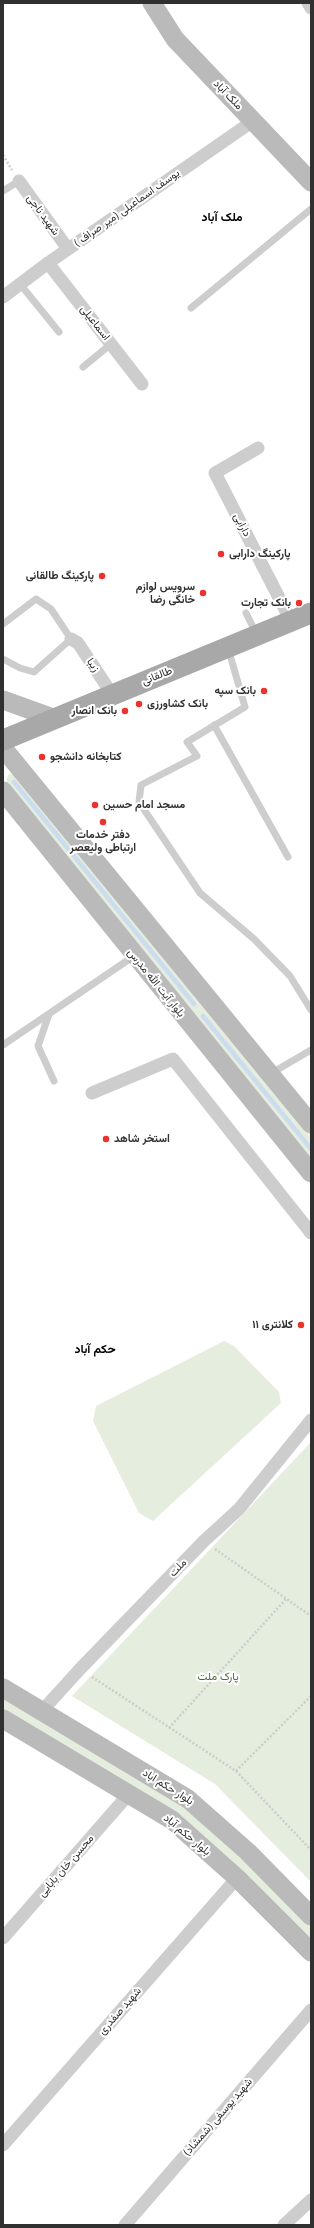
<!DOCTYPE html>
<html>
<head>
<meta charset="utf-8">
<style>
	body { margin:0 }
	#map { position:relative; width:314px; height:2228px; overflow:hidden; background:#fff; font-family:"Open Sans",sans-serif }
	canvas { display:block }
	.frame { position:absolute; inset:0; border:4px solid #303030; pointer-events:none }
</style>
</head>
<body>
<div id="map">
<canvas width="314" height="2228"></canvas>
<div class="frame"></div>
</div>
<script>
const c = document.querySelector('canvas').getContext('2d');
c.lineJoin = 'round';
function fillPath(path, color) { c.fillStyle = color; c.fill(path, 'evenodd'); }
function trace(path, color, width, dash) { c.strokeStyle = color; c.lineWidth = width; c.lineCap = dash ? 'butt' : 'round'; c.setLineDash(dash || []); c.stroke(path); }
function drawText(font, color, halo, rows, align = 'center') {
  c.font = font + ' "Open Sans",Vazirmatn,sans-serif'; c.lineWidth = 4; c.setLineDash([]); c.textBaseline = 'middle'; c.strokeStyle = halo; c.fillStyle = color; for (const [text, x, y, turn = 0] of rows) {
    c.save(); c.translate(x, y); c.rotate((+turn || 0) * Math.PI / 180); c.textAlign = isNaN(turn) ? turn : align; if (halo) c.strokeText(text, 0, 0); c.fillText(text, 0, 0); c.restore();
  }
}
fillPath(new Path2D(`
	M16,772L311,1124V1173L5,787L8,775Z
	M224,1341L234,1346L279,1392L281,1403L153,1521L139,1513L93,1421L96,1406Z
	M311,1442V1882L215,1784L72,1696Z
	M3,1688L173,1789L311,1916V1952L172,1820L3,1719Z`), '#e5edde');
trace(new Path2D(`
	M14,782L194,1004
	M203,1016L311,1149`), '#cadced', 4.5);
trace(new Path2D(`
	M3,155L12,170
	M215,1549L311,1616
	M92,1677L236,1771L311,1850
	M169,1728L286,1599
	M236,1771L311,1696`), '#cdcdcd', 2.5, [2, 2]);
trace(new Path2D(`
	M3,191L19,181
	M20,284L59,332
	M191,308L311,209
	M83,367L111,344
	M246,613L256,633
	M3,624L36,599L51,609L71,639L34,672L20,668L3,659
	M228,648L245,707L187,742L197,756L141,785L139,802L200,893L254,939L290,976L311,1010
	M214,725L288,857
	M49,1014L38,1046L54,1081
	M3,1045L134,956
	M270,1074L311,1050`), '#cdcdcd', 7);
trace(new Path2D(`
	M308,3L311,8
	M19,181L68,249
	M48,263L142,384
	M3,297L48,263L253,121
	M258,448L215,473L291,621
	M71,639L78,643L112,694
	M92,1093L173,1059L311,1233
	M41,1712L80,1669L204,1541L239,1509L311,1420
	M3,1938L128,1795
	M3,2145L237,1878
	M125,2225L311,2010
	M284,2225L311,2200`), '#cdcdcd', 13);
trace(new Path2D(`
	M152,3L175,39L311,182
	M3,700L53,718
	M3,748L311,1124
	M3,791L311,1173
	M3,1688L188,1799L248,1852L311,1916
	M3,1719L172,1820L237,1878L311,1952`), '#bababa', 19);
trace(new Path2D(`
	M3,740L311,613`), '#a8a8a8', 21);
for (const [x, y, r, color] of [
	[221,554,4,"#ea332f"],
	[102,576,4,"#ea332f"],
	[203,593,4,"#ea332f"],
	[299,603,4,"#ea332f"],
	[264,691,4,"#ea332f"],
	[139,704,4,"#ea332f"],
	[125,711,4,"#ea332f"],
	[42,757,4,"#ea332f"],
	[95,805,4,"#ea332f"],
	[103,822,4,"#ea332f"],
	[106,1139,4,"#ea332f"],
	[301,1325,4,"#ea332f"]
]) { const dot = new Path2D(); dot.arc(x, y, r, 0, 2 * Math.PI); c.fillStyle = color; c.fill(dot); trace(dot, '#fff', 1.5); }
drawText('11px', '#303030', '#fff', [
	["ملک آباد",228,95,46],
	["یوسف اسماعیلی (میر صراف )",127,208,-35],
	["شهید ناجی",43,215,54],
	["اسماعیلی",95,323,52],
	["دارابی",242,525,63],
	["زیبا",93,665,56],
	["طالقانی",157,676,-22],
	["بلوار آیت الله مدرس",156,983,51],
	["ملت",178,1568,-46],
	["بلوار حکم اباد",168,1787,32],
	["بلوار حکم آباد",187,1835,40],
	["محسن خان بابایی",66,1866,-49],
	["شهید صفدری",120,2011,-49],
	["شهید یوسفی (شمشاد)",218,2117,-49]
]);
drawText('bold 11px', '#303030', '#fff', [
	["پارکینگ دارابی",229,554,"left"],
	["پارکینگ طالقانی",94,576],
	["سرویس لوازم",195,587],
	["خانگی رضا",195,600],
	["بانک تجارت",291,603],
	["بانک سپه",256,691],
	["بانک کشاورزی",147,704,"left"],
	["بانک انصار",117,711],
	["کتابخانه دانشجو",50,757,"left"],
	["مسجد امام حسین",103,805,"left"],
	["دفتر خدمات",103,835,"center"],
	["ارتباطی ولیعصر",103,848,"center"],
	["استخر شاهد",114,1139,"left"],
	["کلانتری ۱۱",293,1325]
], 'right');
drawText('11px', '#4e6e3c', '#fff', [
	["پارک ملت",218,1677]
]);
drawText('bold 12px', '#000', '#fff', [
	["ملک آباد",222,218],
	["حکم آباد",95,1350]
]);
</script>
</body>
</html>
